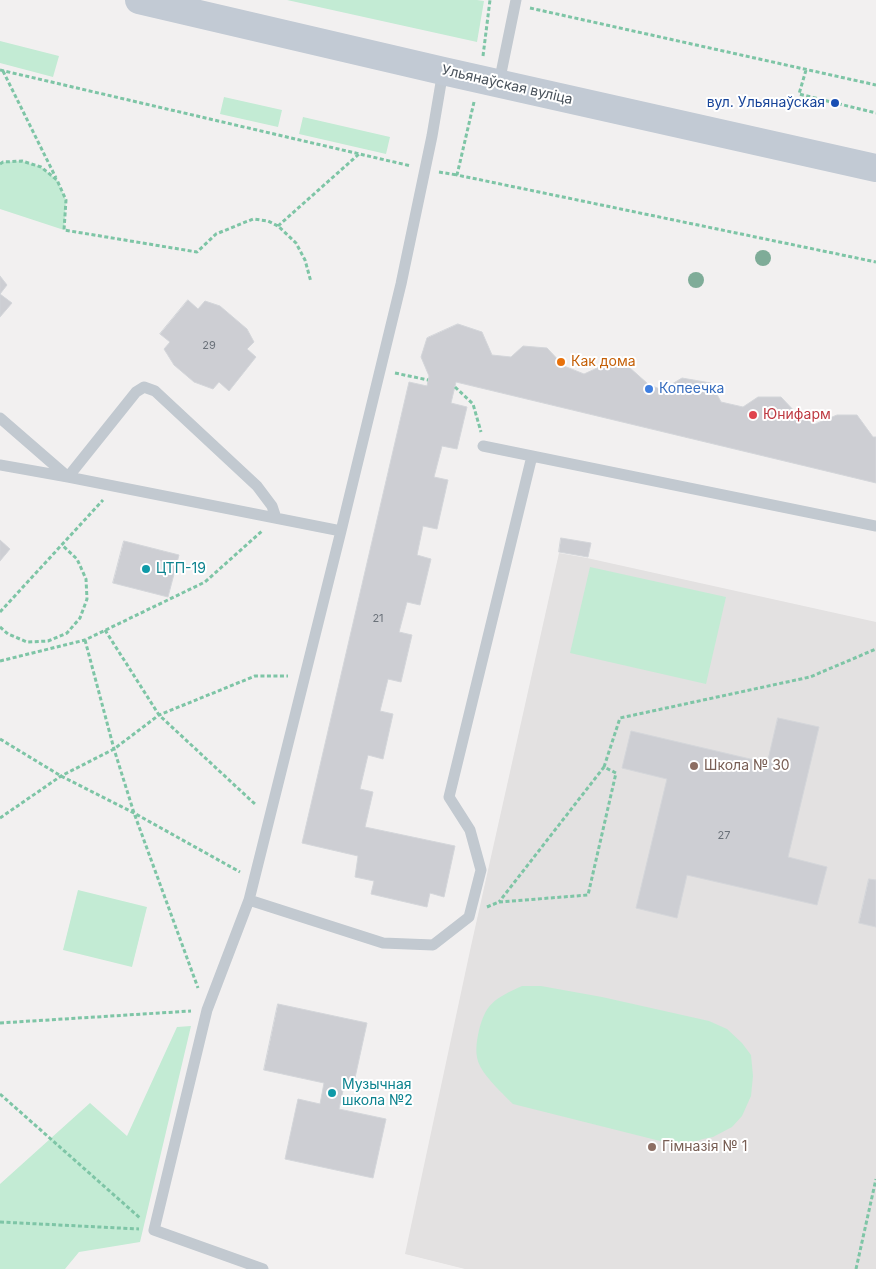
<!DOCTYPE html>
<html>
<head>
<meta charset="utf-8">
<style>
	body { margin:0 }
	canvas { display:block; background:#f2f0f0 }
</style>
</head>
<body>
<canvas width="876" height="1269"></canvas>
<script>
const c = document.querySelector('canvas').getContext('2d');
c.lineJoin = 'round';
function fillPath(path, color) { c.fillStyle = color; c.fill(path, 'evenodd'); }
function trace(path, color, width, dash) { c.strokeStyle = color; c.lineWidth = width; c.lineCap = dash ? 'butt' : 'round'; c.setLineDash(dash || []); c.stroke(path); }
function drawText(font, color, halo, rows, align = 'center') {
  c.font = font + ' Inter,sans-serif'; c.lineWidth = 4; c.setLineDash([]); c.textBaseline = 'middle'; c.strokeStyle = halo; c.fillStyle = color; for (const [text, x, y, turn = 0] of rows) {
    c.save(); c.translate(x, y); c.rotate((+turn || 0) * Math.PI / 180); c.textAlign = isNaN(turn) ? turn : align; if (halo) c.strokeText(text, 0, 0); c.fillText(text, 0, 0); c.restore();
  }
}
fillPath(new Path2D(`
	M559,553L587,558L876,622V1269H465L405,1254L471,946Z`), '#e3e1e1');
fillPath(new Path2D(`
	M287,0H477L484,1L477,42Z
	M0,41L59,56L53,77L0,63Z
	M224,97L282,110L278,127L220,114Z
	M303,117L390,137L386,154L299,134Z
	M22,161L41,167L57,180L66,200L64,230L0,209V164L3,162Z
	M590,567L726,597L706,684L570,653Z
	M78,890L147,907L132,967L63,950Z
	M522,986H541L602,997L709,1021L727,1029L742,1043L751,1055L753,1076L751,1096L742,1116L732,1127L713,1137L703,1139L680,1146L513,1104C504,1095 486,1078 480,1066C475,1056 476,1046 478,1035C485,1003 494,999 522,986Z
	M191,1026L140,1242L79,1252L65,1269H0V1184L90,1103L127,1136L177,1027Z`), '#c3ebd4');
const building = new Path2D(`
	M0,276L7,285L0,294L12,303L0,317Z
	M188,300L198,309L205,301L220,306L247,329L254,342L247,349L256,357L229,391L219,382L213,389L194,382L174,365L164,349L170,342L160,334Z
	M458,324L482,332L492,355L511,357L523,346L547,348L564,366L584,374L606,364L629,367L648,384L662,390L682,378L711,383L721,402L743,407L758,397H781L799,416L815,424L837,415H857L873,437H876V483L456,382L451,403L467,407L457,449L442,446L434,477L448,480L437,529L423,526L417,555L431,559L420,605L407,602L399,632L412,635L401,682L388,679L380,711L393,714L383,759L368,755L360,789L373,792L365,827L455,846L444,897L430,893L427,907L371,894L374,881L355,877L358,856L302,843L409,382L427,386L429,376L421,357L427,338Z
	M561,538L591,543L588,557L559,552Z
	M0,540L10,549L0,561Z
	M124,541L179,555L168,597L113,583Z
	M778,718L819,727L788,857L827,867L817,905L687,875L677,918L636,908L667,779L622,768L631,731L767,763Z
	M869,879L876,880V927L859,923Z
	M278,1004L367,1023L353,1087L344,1086L339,1109L386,1119L373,1178L285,1159L298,1099L320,1104L324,1083L264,1070Z`);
fillPath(building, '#cdced3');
trace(building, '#d4d6da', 1);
trace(new Path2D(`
	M530,8L876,85
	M483,56L490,0
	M0,70L411,166
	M806,70L799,94L876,113
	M3,71L56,178
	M474,102L457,175L876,262
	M0,164L3,162L22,161L41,167L57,180L66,200L64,230L197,252L216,234L253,219L268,221L278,226L296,243L305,260L311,282
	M439,172L457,175
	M278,226L359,154
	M395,373L428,380
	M455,387L473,404L481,432
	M0,612L103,500
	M0,627L8,634L27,642L48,641L67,633L80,618L87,599L86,579L77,559L62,545
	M105,630L159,715L256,805
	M85,640L114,749L134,813L198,988
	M0,661L85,640L205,582L262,531
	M0,739L61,776L134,813L240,872
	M604,767L620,718L810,677L876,649
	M0,818L61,776L114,749L159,715L255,676H288
	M487,907L499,902L588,895L616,773L604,767L499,902
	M0,1023L191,1011
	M0,1094L140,1218
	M0,1222L139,1229
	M856,1269L876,1179`), '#7ec5a6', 3, [4, 2.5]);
trace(new Path2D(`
	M499,83L516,0
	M0,418L68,477L136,392L144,387L155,391L257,486L272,506L276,518
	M483,446L876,526
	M0,465L68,477L341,531
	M249,900L383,943L433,945L469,917L481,870L470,830L449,797L532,456
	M263,1269L154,1230L207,1010L249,900L341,531L401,284L432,136L443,71`), '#c2c9d0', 11);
trace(new Path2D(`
	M139,0L443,71L876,168`), '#c2cad4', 28);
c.fillStyle = '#7fac98';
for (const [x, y] of [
	[763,258],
	[696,280]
]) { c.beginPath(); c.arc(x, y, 8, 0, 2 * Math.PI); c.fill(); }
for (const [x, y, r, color] of [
	[835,103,5,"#1a4fb4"],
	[561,362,5,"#e8710a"],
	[649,389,5,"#3f7fe0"],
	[753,415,5,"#e0444e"],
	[146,569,5,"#0f9aa8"],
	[694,766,5,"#8d6e63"],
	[332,1093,5,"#0f9aa8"],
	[652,1147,5,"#8d6e63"]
]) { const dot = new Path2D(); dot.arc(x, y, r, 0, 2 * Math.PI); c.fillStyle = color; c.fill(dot); trace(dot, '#fff', 2); }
drawText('11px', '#6a7179', null, [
	["29",209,346],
	["21",378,619],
	["27",724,836]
]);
drawText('14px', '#49525b', '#fff', [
	["Ульянаўская вуліца",507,85,13]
]);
drawText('14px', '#164399', '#fff', [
	["вул. Ульянаўская",825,103]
], 'right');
drawText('14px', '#c56008', '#fff', [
	["Как дома",571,362]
], 'left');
drawText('14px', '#366cbe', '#fff', [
	["Копеечка",659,389]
], 'left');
drawText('14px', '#be3a42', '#fff', [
	["Юнифарм",763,415]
], 'left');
drawText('14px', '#0d838f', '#fff', [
	["ЦТП-19",156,569],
	["Музычная",342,1085],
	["школа №2",342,1101]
], 'left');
drawText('14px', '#785e54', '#fff', [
	["Школа № 30",704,766],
	["Гімназія № 1",662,1147]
], 'left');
</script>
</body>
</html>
